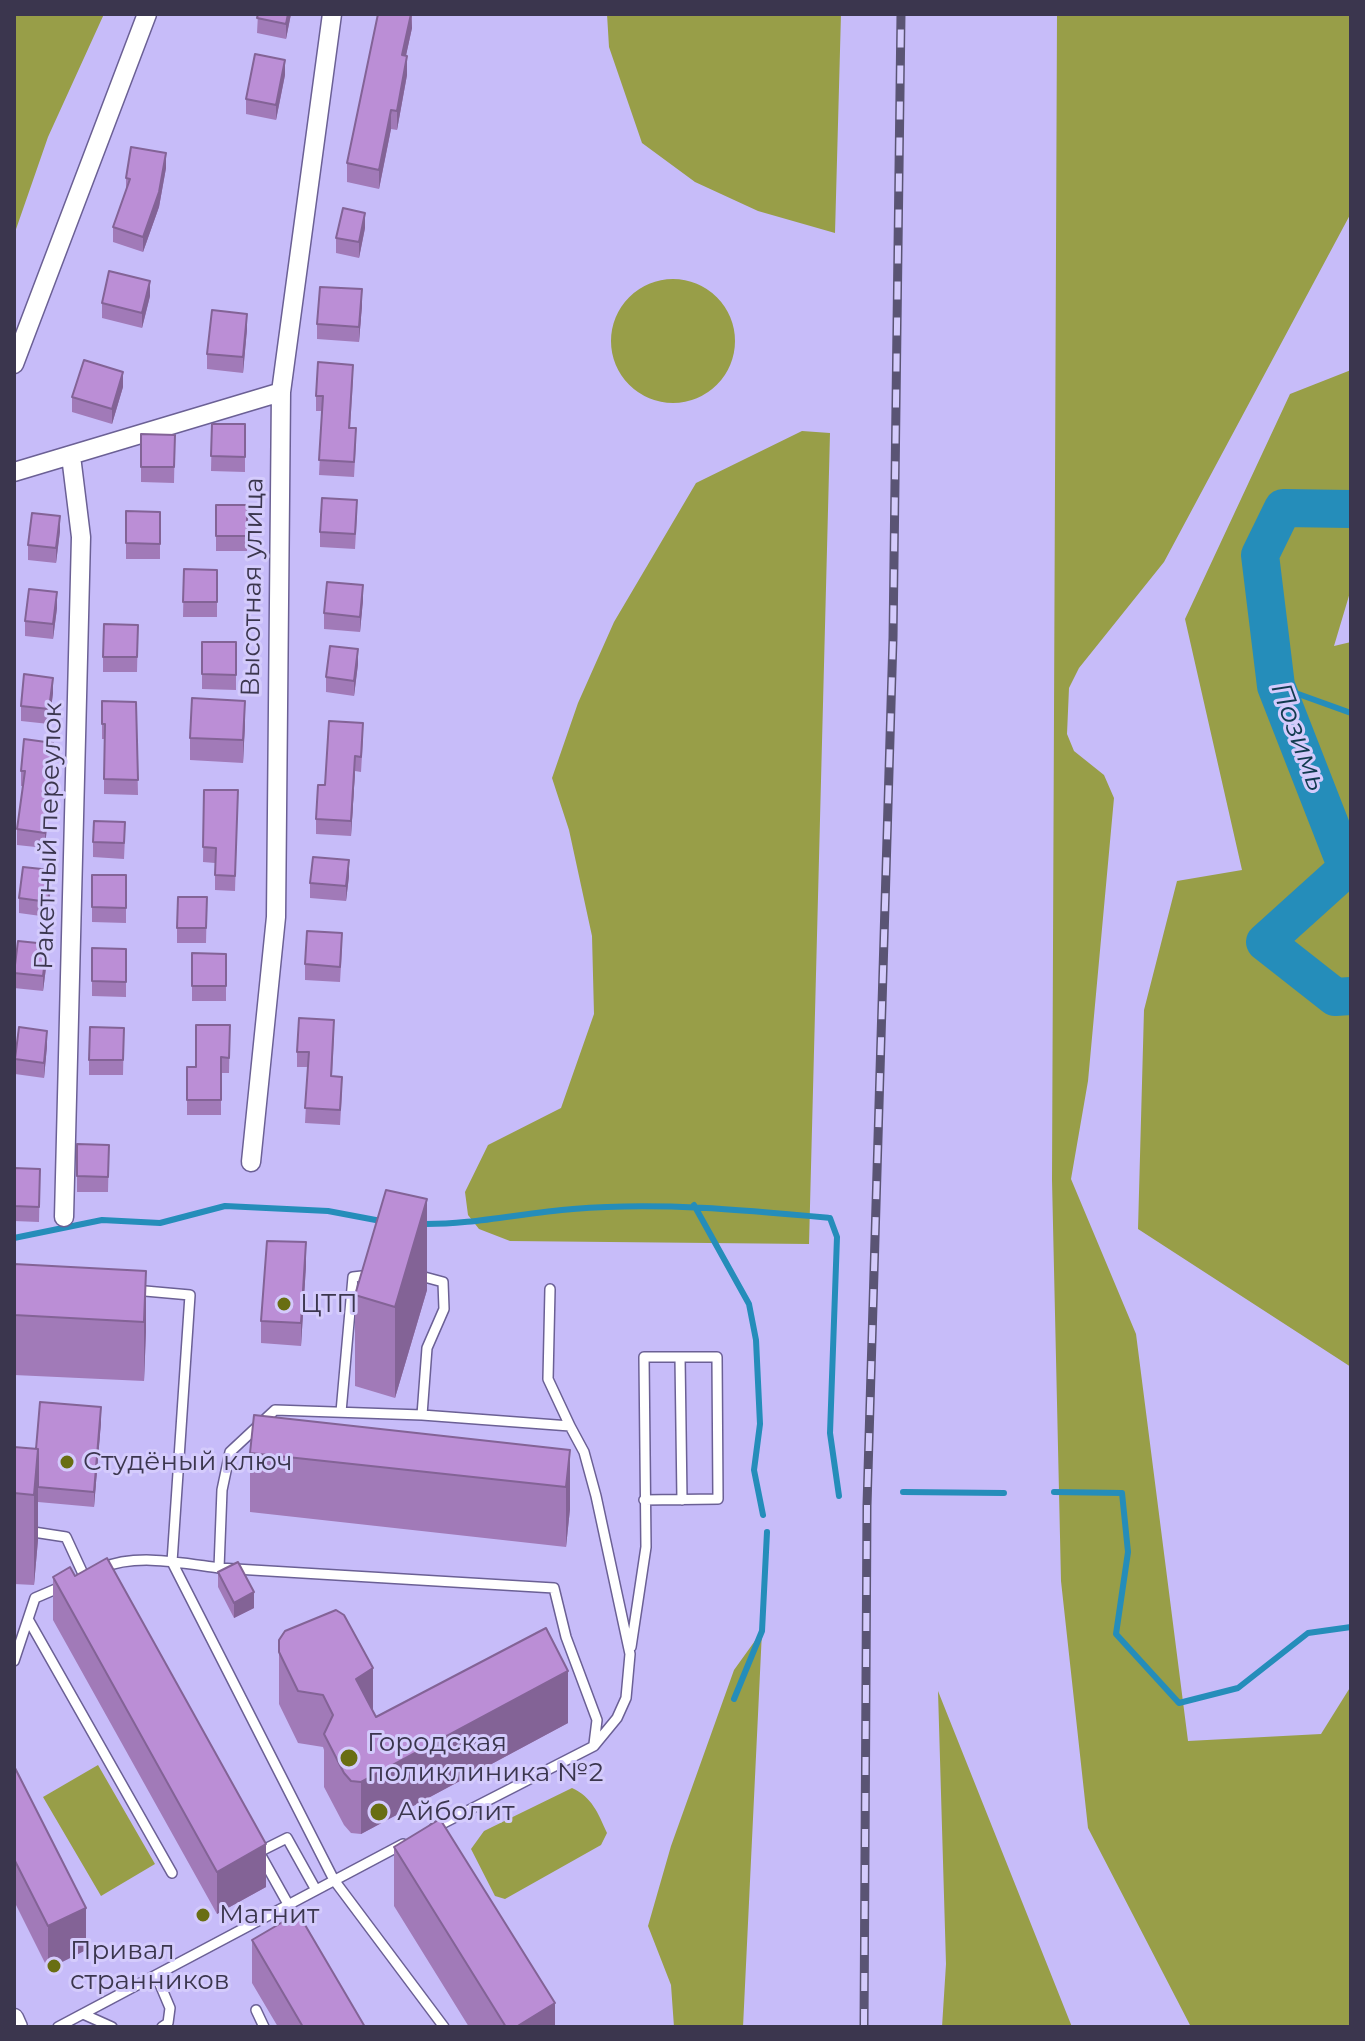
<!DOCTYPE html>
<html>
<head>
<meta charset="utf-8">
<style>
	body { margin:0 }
	#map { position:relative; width:1365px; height:2041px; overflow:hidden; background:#c7bcf9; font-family:Montserrat,sans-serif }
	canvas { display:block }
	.frame { position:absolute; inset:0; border:16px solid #3b364e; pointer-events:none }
</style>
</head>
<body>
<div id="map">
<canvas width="1365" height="2041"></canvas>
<div class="frame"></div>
</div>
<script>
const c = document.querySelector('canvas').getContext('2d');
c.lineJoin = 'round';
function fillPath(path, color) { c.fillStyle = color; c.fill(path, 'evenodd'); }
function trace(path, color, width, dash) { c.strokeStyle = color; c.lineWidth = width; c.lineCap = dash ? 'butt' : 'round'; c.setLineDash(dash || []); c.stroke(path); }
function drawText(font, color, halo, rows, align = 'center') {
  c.font = font + ' Montserrat,sans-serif'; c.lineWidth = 6; c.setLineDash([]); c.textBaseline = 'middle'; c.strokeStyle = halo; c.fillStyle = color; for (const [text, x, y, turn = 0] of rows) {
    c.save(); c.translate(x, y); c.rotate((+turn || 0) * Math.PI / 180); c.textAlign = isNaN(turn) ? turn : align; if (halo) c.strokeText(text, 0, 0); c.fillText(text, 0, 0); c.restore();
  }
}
fillPath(new Path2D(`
	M14,14H104L48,137L14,235Z
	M607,14H841L835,233L758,211L695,182L642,143L609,47Z
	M1057,14H1351V213L1164,562L1079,668L1069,688L1067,734L1074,751L1104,775L1114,798L1088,1081L1071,1179L1136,1334L1188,1741L1321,1734L1351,1686V2027H1191L1088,1828L1061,1581L1052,1180Z
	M611 341a62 62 0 1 1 124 0a62 62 0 1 1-124 0Z
	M1351,370V589L1334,646L1351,642V1367L1138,1229L1144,1010L1177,881L1242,870L1185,619L1290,394Z
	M802,431L830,433L809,1244L510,1241L479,1229L468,1215L465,1192L488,1145L561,1108L594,1014L592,936L569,830L552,778L578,703L614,622L696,483Z
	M762,1631L743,2027H674L671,1985L648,1926L671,1846L734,1670Z
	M938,1691L1072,2027H942L946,1964Z
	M98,1765L155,1864L101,1896L43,1797Z
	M572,1788C592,1797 598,1813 607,1833L601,1845L505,1899L495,1896L471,1849L484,1831Z`), '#989e48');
trace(new Path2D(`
	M1276,686L1351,713
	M1347,868L1351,872
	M694,1205L749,1304L756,1340L760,1424L754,1470L763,1515
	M420,1224C472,1225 521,1213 573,1209C659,1202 744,1210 830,1218L837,1237L830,1433L839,1496
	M14,1238L102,1220L160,1223L225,1206L328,1211L381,1221
	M903,1492L1004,1493
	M1054,1492L1122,1493L1128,1552L1116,1634L1179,1703L1238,1688L1308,1633L1351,1627
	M734,1699L762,1631L767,1532`), '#258dba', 6);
trace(new Path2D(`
	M1351,509L1283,508L1260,555L1276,686L1347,868L1265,942L1335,997L1351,996`), '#258dba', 38);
const service = new Path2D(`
	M417,1275L443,1282L444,1309L427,1348L422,1415
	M550,1289L548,1379L570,1426
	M134,1290L190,1295L172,1562L334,1880L444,2027
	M680,1357L682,1500
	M341,1412L353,1277L371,1275
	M14,1529L66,1537L84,1576
	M102,1568C136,1553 182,1563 219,1568L554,1588L566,1637L597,1720L594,1744
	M219,1568L222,1490L230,1452L275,1410L422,1415L570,1426L584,1452L596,1496L630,1654L626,1698L617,1718L594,1746L434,1828
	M28,1619L172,1873
	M631,1647L646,1547L644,1357H717L718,1499L644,1500
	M14,1661L35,1598L63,1586
	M288,1904L259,1852L287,1838L316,1890
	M156,1975L170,2008L168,2023L162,2027
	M256,2010L264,2027
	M83,2014L112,2027
	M58,2027L403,1844`);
const minor = new Path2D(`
	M14,364L147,14
	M14,472L281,392
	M251,1162L276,917L281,392L332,14
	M64,1217L81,537L71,456
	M14,2018L18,2027`);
trace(service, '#6b6095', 12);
trace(minor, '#6b6095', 21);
trace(service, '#fff', 9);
trace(minor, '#fff', 18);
const rail = new Path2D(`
	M864,2027L867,1505L893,638L901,14`);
trace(rail, '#5a5474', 9);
trace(rail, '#d4cbfc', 6, [18]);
fillPath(new Path2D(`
	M258,14H291L286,39L257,33Z
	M412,14V28L406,55L407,75L397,130L391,129L379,189L347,182V163Z
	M285,75L276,120L246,114V99Z
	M166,168L159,207L143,252L113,242V227L126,191V178Z
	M365,228L359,258L336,253V238Z
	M150,296L142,328L102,318V303Z
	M362,305L359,342L317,339V324Z
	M247,329L243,373L207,369V354Z
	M353,380L350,428L356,443L354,477L319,475L322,411H316V396Z
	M123,387L112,424L72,412V397Z
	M212,424H245V472L211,471Z
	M141,434L175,435L174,483L141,482Z
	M216,505H247V551H216Z
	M126,511L160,512V559H126Z
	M357,515L355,549L320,547V532Z
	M60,531L56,563L28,560V545Z
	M184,569L217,570V617H183Z
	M363,600L360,632L324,629V613Z
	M57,608L53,639L25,636V621Z
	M138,625L137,672H103V657Z
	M236,642V690L202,689V674Z
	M358,664L354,696L326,692V677Z
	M53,693L49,724L21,721V706Z
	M102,701L136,702L138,795L104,794V739H102Z
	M245,723L243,763L190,760V738Z
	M363,738L361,772L355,771L351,836L316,834V819L325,785Z
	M53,758L45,848L17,845V829L23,786H21V771Z
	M204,790H238L235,891L215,890V863L203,862Z
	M125,837L124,859L93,857V842Z
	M126,875V923L92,922V907Z
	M349,876L346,901L310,898V883Z
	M51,885L48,917L19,913V898Z
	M207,897L206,943H177V928Z
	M92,948L126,949V997L92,996Z
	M342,948L340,982L305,980V964Z
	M192,953L226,954V1001H192Z
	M47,960L43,991L14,988V973Z
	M230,1025L229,1073H221V1115H187V1067H196Z
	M124,1028L123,1075H89V1060Z
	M334,1035L332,1076L342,1092L340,1125L305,1123L308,1067H297V1052Z
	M47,1046L44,1078L15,1074V1059Z
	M77,1144L109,1145L108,1192H77Z
	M14,1168L40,1169L39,1222L14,1221Z
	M14,1264L146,1271V1331L144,1381L14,1375Z
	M306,1265L301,1346L261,1343V1321Z
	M427,1290L395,1398L355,1386V1295Z
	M101,1422L94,1507L38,1502V1540L34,1585L14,1584V1447L36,1449Z
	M570,1450V1509L566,1547L250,1512V1453Z
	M218,1572L254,1608L234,1618L218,1587Z
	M53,1577L266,1887L217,1914L53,1620Z
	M279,1640L373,1712L376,1717L568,1723L361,1834L351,1833L344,1825L324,1787V1750L323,1747L298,1743L279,1704Z
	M14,1766L86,1950L48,1969L14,1901Z
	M394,1847L555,2027H469L394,1906Z
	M252,1940L365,2027H278L252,1983Z`), '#a17ab8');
fillPath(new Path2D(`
	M288,14H291L286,39V24Z
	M411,14L412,28L402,74V55Z
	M407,56V75L397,130V111Z
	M285,60V75L276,120V105Z
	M391,110V129L379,189V170Z
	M166,153V168L159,207L143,252V237Z
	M365,213V228L359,258V242Z
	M150,281V296L142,328V313Z
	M362,289V305L359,342V327Z
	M247,314V329L243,373V357Z
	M123,372V387L112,424V409Z
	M60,516V531L56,563V548Z
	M363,585V600L360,632V617Z
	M57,592V608L53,639V624Z
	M358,649V664L354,696V681Z
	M53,678V693L49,724V709Z
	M245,701V723L243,763V740Z
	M53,743V758L45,848V833Z
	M355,756V771L351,836V821Z
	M349,860V876L346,901V886Z
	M51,870V885L48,917V902Z
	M47,944V960L43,991V976Z
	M47,1031V1046L44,1078V1063Z
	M427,1199V1290L395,1398V1307Z
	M306,1242V1265L301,1346V1323Z
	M146,1271V1331L144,1381V1322Z
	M101,1407V1422L94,1507V1492Z
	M38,1449V1540L34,1585V1495Z
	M570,1450V1509L566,1547V1487Z
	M254,1592V1608L234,1618V1603Z
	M373,1668V1721L356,1679Z
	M568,1671V1723L361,1834V1782Z
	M266,1844V1887L217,1914V1872Z
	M86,1908V1950L48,1969V1926Z
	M555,2003V2027H516Z`), '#836396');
const building = new Path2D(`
	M258,14H288L286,24L257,18Z
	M378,14H411L402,55L407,56L397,111L391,110L379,170L347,163Z
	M255,54L285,60L276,105L246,99Z
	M131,147L166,153L159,192L143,237L113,227L130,179L126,178Z
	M343,208L365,213L359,242L336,238Z
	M109,271L150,281L142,313L102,303Z
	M320,287L362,289L359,327L317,324Z
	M212,310L247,314L243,357L207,354Z
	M84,360L123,372L112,409L72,397Z
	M318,362L353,365L349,428H356L354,462L319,460L323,396H316Z
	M212,424H245V457L211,456Z
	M141,434L175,435L174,467H141Z
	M322,498L357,500L355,534L320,532Z
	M216,505H247V536H216Z
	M126,511L160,512V544L126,543Z
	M32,513L60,516L56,548L28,545Z
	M184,569L217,570V602H183Z
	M327,582L363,585L360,617L324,613Z
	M29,589L57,592L53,624L25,621Z
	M104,624L138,625L137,657H103Z
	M202,642H236V675L202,674Z
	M330,646L358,649L354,681L326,677Z
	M24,674L53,678L49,709L21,706Z
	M192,698L245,701L243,740L190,738Z
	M102,701L136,702L138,780L104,779L105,724H102Z
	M329,721L363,723L361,757L355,756L351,821L316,819L318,785H325Z
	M24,739L53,743L45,833L17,829L25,771H21Z
	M204,790H238L235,876L215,875L216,848L203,847Z
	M94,821L125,822L124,843L93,842Z
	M313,857L349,860L346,886L310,883Z
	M23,867L51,870L48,902L19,898Z
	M92,875H126V908L92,907Z
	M178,897H207L206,928H177Z
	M307,931L342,933L340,967L305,964Z
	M18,941L47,944L43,976L14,973Z
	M92,948L126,949V982L92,981Z
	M192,953L226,954V986H192Z
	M299,1018L334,1020L331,1076L342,1077L340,1110L305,1108L309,1052H297Z
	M196,1025H230L229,1058L221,1057V1100H187V1067H196Z
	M19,1027L47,1031L44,1063L15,1059Z
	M90,1027L124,1028L123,1060H89Z
	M77,1144L109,1145L108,1177L77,1176Z
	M14,1168L40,1169L39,1207L14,1206Z
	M386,1190L427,1199L395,1307L355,1295Z
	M267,1241L306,1242L301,1323L261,1321Z
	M14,1264L146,1271L144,1322L14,1315Z
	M40,1402L101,1407L94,1492L38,1487V1449H36Z
	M254,1415L570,1450L566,1487L250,1453Z
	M14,1447L38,1449L34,1495L14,1493Z
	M107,1558L266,1844L217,1872L53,1577L70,1567L75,1576Z
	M238,1562L254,1592L234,1603L218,1572Z
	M336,1610L344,1615L373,1668L356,1679L376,1717L546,1628L568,1671L361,1782L351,1781L344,1773L324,1734L333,1715L323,1695L298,1691L279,1652V1640L285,1631Z
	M14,1766L86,1908L48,1926L14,1859Z
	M440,1819L555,2003L516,2027H506L394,1847Z
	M298,1913L365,2027H303L252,1940Z`);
fillPath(building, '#bb8ed6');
trace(building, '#836396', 2);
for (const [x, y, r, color] of [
	[284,1304,8,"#696e12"],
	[67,1462,8,"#696e12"],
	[349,1758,10,"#696e12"],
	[379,1812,10,"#696e12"],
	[203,1915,8,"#696e12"],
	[54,1966,8,"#696e12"]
]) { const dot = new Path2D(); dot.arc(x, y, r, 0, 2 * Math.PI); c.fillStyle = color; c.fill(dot); trace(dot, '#d4cbfc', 3); }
drawText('26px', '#3b364e', '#d4cbfc', [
	["Высотная улица",253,587,-89],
	["Ракетный переулок",49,836,-88]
]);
drawText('26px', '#3b364e', '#d4cbfc', [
	["ЦТП",300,1304],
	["Студёный ключ",83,1462],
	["Городская",367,1743],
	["поликлиника №2",367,1773],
	["Айболит",397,1812],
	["Магнит",219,1915],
	["Привал",70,1951],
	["странников",70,1981]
], 'left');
drawText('italic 28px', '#113b4f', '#d4cbfc', [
	["Позимь",1298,737,70]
]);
</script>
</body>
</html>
